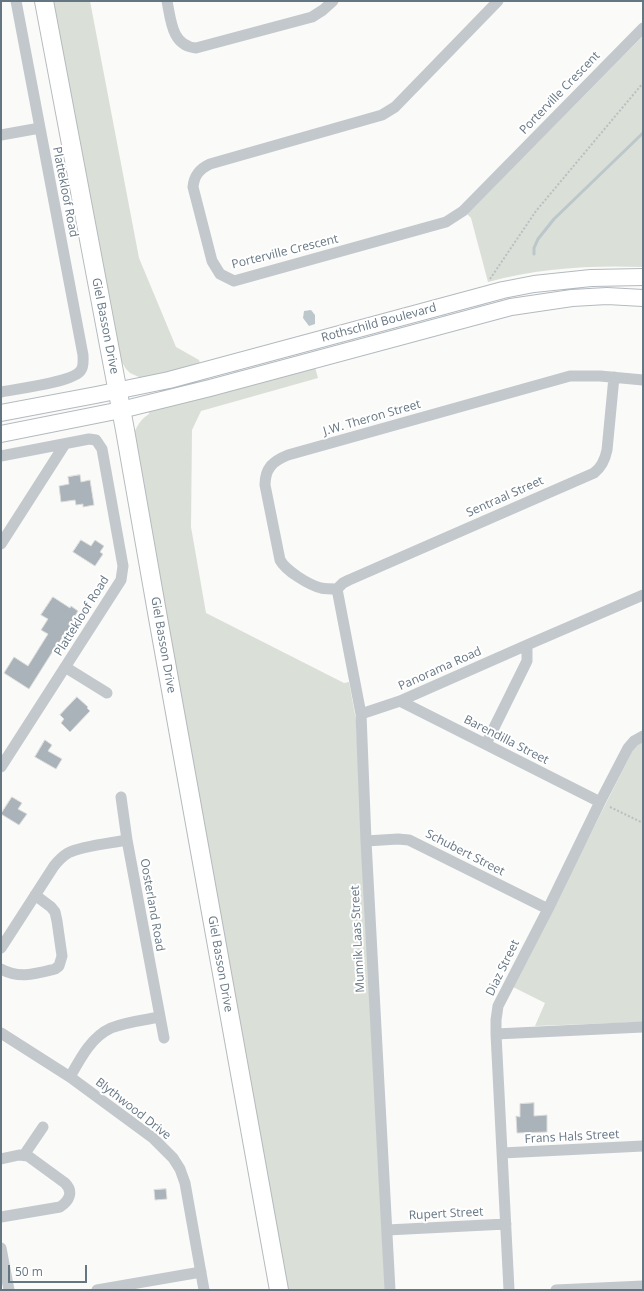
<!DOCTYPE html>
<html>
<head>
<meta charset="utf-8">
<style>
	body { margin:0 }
	#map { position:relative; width:644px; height:1291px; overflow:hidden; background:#fafaf8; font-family:"Open Sans",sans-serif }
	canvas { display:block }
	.frame { position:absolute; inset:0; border:2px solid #657683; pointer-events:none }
	.scale { position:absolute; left:8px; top:1265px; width:79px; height:18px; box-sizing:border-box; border:2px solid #657683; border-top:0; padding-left:5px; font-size:12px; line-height:14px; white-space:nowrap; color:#657683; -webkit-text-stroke:3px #fff; paint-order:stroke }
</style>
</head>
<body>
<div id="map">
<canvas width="644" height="1291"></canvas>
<div class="frame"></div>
<div class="scale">50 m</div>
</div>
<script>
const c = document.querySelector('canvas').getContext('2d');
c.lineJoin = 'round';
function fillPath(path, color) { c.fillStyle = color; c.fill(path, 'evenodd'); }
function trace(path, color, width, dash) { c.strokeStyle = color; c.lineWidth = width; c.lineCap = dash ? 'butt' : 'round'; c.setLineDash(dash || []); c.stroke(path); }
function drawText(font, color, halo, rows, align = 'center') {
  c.font = font + ' "Open Sans",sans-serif'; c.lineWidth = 4; c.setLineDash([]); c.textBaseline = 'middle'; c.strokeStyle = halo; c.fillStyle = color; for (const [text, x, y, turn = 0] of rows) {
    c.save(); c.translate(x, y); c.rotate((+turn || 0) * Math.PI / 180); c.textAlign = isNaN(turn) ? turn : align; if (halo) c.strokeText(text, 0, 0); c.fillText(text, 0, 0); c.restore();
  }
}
fillPath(new Path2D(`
	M52,1H90L139,258L176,347L199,360L201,367L141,378L130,373L126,369L120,359Z
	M643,36V267C591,265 539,268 488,282L471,218L467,214Z
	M315,367L318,378L201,411L192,430L191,527L206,613L344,683L349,682L356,720L385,1290H288L134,433C137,426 141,419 149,414V412Z
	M643,741V1022L535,1026L545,1003L513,987L634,748L636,745Z`), '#dadfd7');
fillPath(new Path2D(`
	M311,310L315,315V324L309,326L303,318L304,311Z`), '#bbc7cb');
trace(new Path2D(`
	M534,254V248L538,239L554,219L643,133`), '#bbc7cb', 3);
const building = new Path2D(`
	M80,475L81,482L90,480L94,505L83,507V504L76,505L75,500L61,502L59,486L69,484L68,477Z
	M81,540L91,546L95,540L104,546L100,552L103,554L95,566L73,552Z
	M53,597L70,608L71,606L78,611L72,621L75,622L68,632L66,631L59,643H58L29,689L4,673L14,657L28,666L48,634L41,630L48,619L41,615Z
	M77,697L88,707L87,708L90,711L70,732L61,723L64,719L60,715Z
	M45,740L52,745L48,751L62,759L56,769L35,757Z
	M12,797L22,803L18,809L27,814L19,825L1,814Z
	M534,1103V1116L547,1115V1132L517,1133L516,1116L520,1117V1104Z
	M166,1189L167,1199L155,1200L154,1190Z`);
fillPath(building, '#aab3b9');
trace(building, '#dcdcda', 1);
const secondary = new Path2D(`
	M1,413L96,395L169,380L503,290L534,284L591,278L643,277
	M1,434L121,410L210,388L511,307L572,298L607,296L643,298`);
const primary = new Path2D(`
	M44,1L125,430L158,618L279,1290`);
trace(secondary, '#b3babf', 18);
trace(primary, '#b5babe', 20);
trace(new Path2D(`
	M490,279L536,211L643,83
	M610,807L643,823`), '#bbbfc2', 2, [2, 2]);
trace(new Path2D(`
	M167,1C171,21 172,46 196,48L312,17L323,10L333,1
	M498,1L395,107L382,115L210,164C199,169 194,176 193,187L212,261L220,274L234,281L446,222L463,211L643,28
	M1,135L40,128
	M1,392C16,389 75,382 81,370C84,366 83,359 83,355L16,1
	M1,456L89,439L96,440L102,449L123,566L121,580L1,767
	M1,544L65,444
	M337,589L361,714L366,841L390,1290
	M337,589C332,589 326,589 321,588C309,585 286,571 280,560L265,485C265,468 273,461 288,455L570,376H600L643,380
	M337,589L343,583L349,580L594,473C602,467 605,460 607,450L614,377
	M65,667L107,693
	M400,701L600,802
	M361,714L400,701L527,645L643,595
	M486,744L525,665L527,661V645
	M121,797L127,840L164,1038
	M366,841L398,839L409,840L548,909
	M1,948L54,866C58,861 63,856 68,853C81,846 112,843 127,840
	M1,969C19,979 35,974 55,969L59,966L62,956L57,921L55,912L51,907L35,895
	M1,1033L70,1077L153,1138L173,1158L180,1169L185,1183L204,1290
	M496,1034L643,1027
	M70,1077C80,1059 91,1037 111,1028C126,1022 144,1020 160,1017
	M502,1153L643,1146
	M24,1155L43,1127
	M1,1159L19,1155L28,1156L65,1183C74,1192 69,1201 60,1207L1,1217
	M387,1230L506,1224
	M1,1248L9,1290
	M97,1290L201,1272
	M509,1290L496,1034V1020L498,1006L548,909L600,802L628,748L634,741L643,736
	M556,1290L643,1286`), '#c3c8cc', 11);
trace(secondary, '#fff', 16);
trace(primary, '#fff', 18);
drawText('12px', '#657683', '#fff', [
	["Porterville Crescent",560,93,-46],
	["Plattekloof Road",65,192,79],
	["Porterville Crescent",285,252,-14],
	["Rothschild Boulevard",379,323,-15],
	["Giel Basson Drive",105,326,79],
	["J.W. Theron Street",372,418,-16],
	["Sentraal Street",505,497,-24],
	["Plattekloof Road",82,616,-58],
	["Giel Basson Drive",163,645,80],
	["Panorama Road",440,669,-24],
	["Barendilla Street",506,740,27],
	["Schubert Street",465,853,27],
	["Oosterland Road",152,905,80],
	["Munnik Laas Street",358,939,-93],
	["Giel Basson Drive",220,964,80],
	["Diaz Street",503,968,-64],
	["Blythwood Drive",133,1109,38],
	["Frans Hals Street",572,1137,-3],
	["Rupert Street",446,1214,-3]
]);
</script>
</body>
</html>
